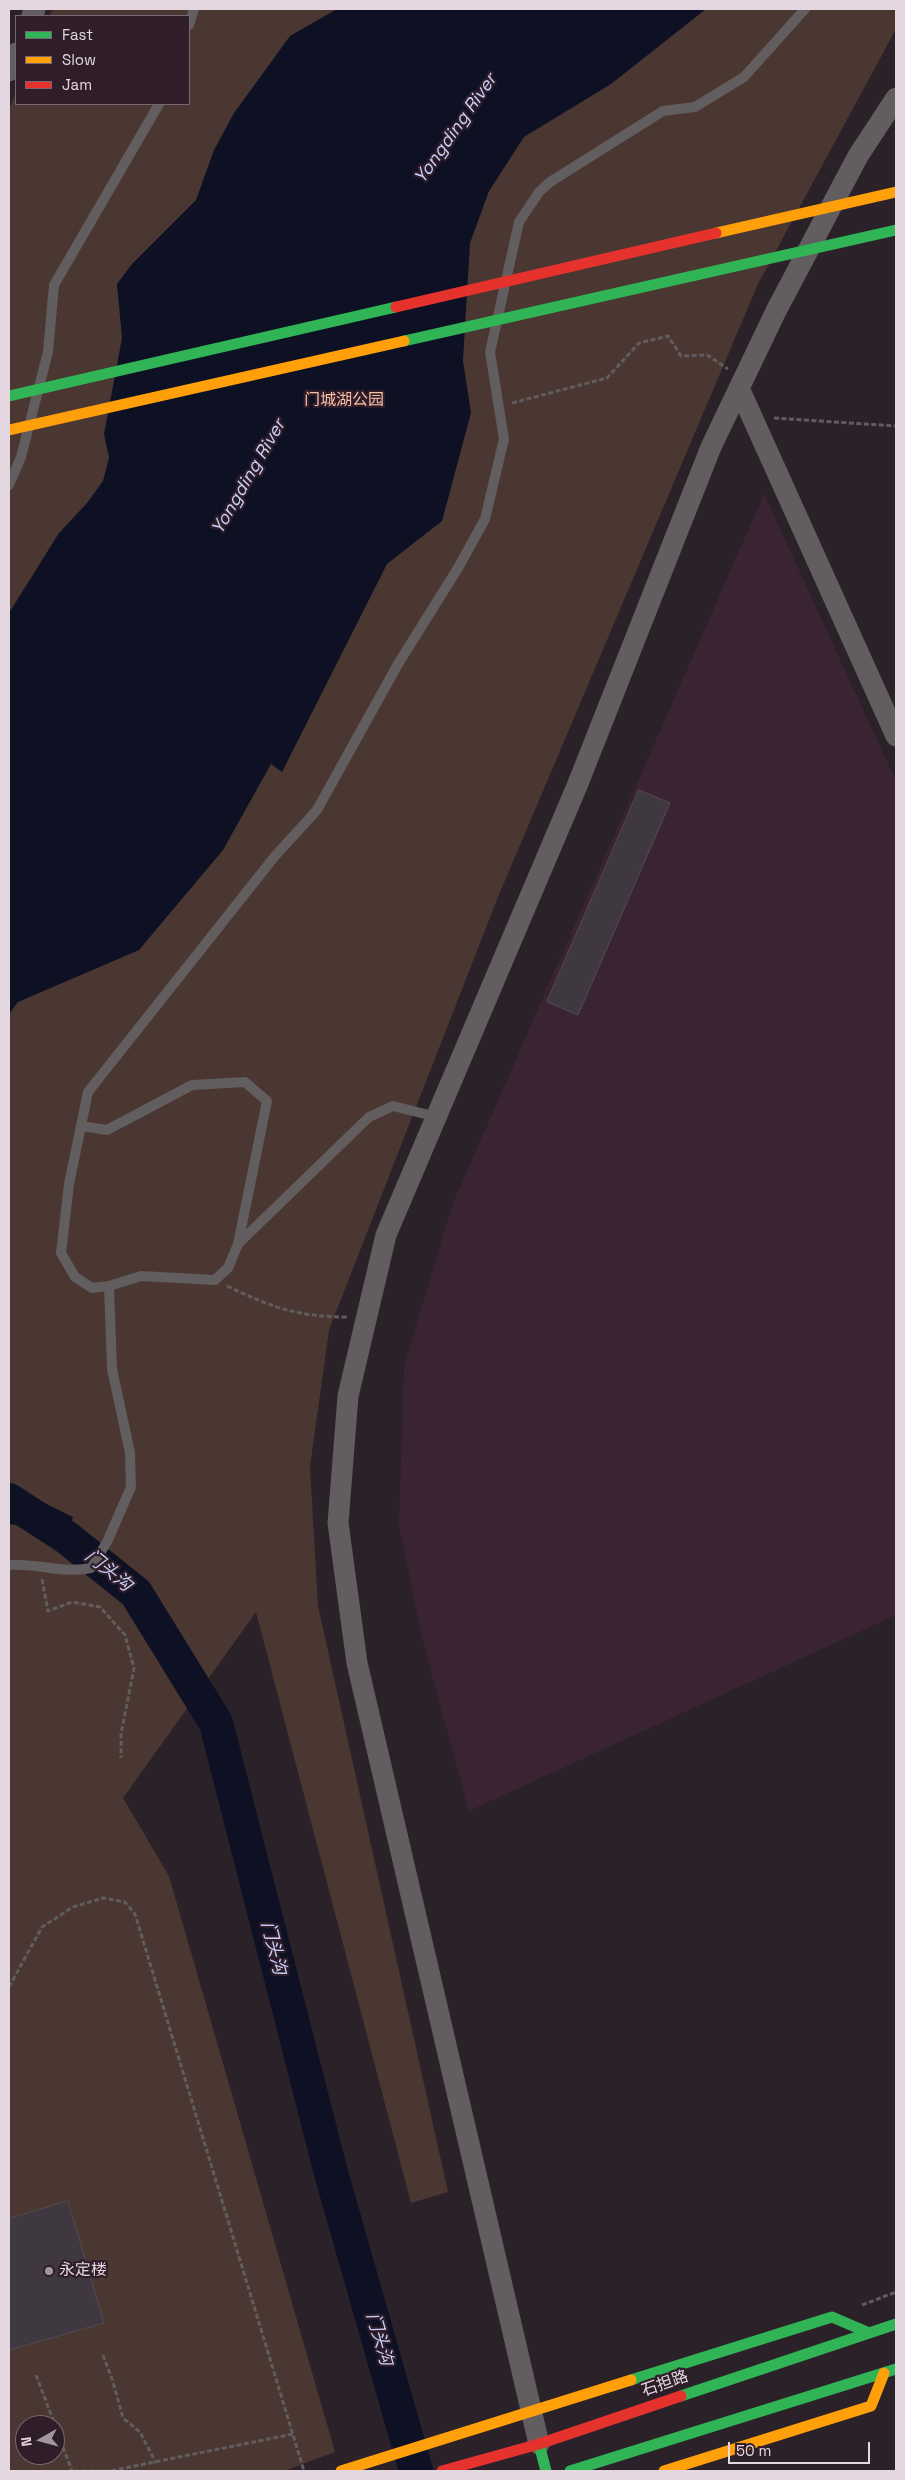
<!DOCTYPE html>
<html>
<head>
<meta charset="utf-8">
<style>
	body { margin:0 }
	#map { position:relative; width:905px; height:2480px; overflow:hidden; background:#2b2128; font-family:"Space Grotesk",sans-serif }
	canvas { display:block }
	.frame { position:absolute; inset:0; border:10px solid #e4d7df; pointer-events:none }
	.legend { position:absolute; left:15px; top:15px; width:175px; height:90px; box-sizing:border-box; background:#2f1d29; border:1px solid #776772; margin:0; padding:6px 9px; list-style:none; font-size:15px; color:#e4d7df }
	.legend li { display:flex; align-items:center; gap:10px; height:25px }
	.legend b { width:25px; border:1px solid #776772 }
	.north { position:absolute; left:15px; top:2415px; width:50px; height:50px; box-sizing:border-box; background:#2f1d29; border:1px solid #776772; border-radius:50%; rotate:263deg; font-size:14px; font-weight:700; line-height:20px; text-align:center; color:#e4d7df }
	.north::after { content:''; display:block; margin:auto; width:18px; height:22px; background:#a3979f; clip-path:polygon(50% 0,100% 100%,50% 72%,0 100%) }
	.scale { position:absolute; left:728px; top:2442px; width:142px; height:22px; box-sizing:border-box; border:2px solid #e4d7df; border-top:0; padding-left:6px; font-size:15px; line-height:18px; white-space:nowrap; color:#e4d7df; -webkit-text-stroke:4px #2f1d29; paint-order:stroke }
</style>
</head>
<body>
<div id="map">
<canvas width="905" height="2480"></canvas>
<div class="frame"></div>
<ul class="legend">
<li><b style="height:6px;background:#30b455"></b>Fast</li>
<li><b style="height:6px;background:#ff9f0a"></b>Slow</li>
<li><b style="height:6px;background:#e5322d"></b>Jam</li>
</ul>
<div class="north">N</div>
<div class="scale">50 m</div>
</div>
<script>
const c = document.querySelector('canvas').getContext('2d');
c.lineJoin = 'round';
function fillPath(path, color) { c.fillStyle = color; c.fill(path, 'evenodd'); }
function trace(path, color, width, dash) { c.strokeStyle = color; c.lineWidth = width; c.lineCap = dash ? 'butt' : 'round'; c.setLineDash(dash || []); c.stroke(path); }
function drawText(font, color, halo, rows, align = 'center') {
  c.font = font + ' "Space Grotesk","Noto Sans SC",sans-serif'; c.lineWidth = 4.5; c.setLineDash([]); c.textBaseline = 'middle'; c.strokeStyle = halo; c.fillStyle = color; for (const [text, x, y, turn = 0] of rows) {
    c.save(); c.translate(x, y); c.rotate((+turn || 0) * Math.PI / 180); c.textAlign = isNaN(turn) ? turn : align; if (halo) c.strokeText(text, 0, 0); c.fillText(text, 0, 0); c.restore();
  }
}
fillPath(new Path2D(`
	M764,494L896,781V1615L469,1811L422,1638L399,1525L404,1366L453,1203Z`), '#3a2433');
fillPath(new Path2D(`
	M53,9H896V29L758,284L498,897L329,1330L310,1467L318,1606L448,2192L411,2203L256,1612L123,1798L169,1876L335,2452L284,2471H9V1524L19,1525L52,1547L9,1501V110L16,92V104H189V16H49ZM25,2425H55V2455H25Z`), '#4a3732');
fillPath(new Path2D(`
	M337,9H706L611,84L524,137L489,191L470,243L463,361L471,413L442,521L387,564L282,772L271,764L223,850L139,950L18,1002L9,1014V613L59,533L87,503L103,481L109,458L104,434L122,338L117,284L132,264L196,200L214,150L234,113L290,36Z
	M9,1486L73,1517L66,1537L55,1548L19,1525L9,1524Z`), '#0e1024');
trace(new Path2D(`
	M9,1500L66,1537L136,1593L216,1723L331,2173L416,2471`), '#0e1024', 34);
const building = new Path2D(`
	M639,790L670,803L578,1015L547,1002Z
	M68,2201L104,2323L9,2350V2219Z`);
fillPath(building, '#403840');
trace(building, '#524b52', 1);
trace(new Path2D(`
	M512,403L607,378L639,343L668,336L681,356L707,355L728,369
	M774,418L896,426
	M227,1286C271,1307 298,1317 347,1317
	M42,1579L48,1611L72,1602L100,1607L125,1635L134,1668L121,1734V1758
	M9,1987L42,1927L73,1907L103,1898L125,1902L135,1914L304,2471
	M862,2305L896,2292
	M103,2355L113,2382L123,2418L140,2432L156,2463
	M36,2375L55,2425
	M55,2426L72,2471
	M74,2471H110L293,2434`), '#615c5e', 3, [5, 2.5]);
trace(new Path2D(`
	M189,25L194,9
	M9,485L21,457L48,352L54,285L159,104
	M437,1117L393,1106L369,1117L238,1244L228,1268L215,1280L141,1276L109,1286L92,1288L75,1277L61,1253L69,1184L88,1092L275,856L317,810L398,664L458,568L485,519L504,439L490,352L519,222L539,192L550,182L663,111L695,107L744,77L805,9
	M81,1126L107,1130L192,1085L245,1082L267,1101L238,1244
	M9,1565C37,1563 63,1574 91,1568L107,1542L131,1487L130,1453L112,1369L109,1286`), '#625d5e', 10);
trace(new Path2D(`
	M32,16L35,9
	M9,71L16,53
	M739,388L896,736
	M539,2444L357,1663L338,1523L348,1396L386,1235L577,786L711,447L776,311L858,156L896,98`), '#625d5e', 21);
trace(new Path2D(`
	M631,2380L832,2317L867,2332
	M681,2396L896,2324
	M539,2444L546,2471
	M570,2471L896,2369`), '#30b455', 11);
trace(new Path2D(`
	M341,2471L631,2380
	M664,2471L871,2406L884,2373`), '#ff9f0a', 11);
trace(new Path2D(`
	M442,2471L539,2444L681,2396`), '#e5322d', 11);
trace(new Path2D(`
	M404,341L896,230
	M9,396L396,307`), '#30b455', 11);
trace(new Path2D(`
	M716,233L896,192
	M9,430L404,341`), '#ff9f0a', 11);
trace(new Path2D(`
	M396,307L716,233`), '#e5322d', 11);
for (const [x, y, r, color] of [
	[49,2271,5,"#a3979f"]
]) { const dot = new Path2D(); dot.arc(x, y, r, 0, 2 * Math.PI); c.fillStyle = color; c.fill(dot); trace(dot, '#2f1d29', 2); }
drawText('16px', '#f9bfa6', '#2f1d29', [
	["门城湖公园",344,401]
]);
drawText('16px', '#e4d7df', '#2f1d29', [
	["永定楼",59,2271]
], 'left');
drawText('16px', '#e4d7df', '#2f1d29', [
	["石担路",665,2384,-19]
]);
drawText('italic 18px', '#c7d1fc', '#2f1d29', [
	["Yongding River",456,129,-55],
	["Yongding River",249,477,-60],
	["门头沟",108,1571,39],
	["门头沟",273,1948,76],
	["门头沟",379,2339,74]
]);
</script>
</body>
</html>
